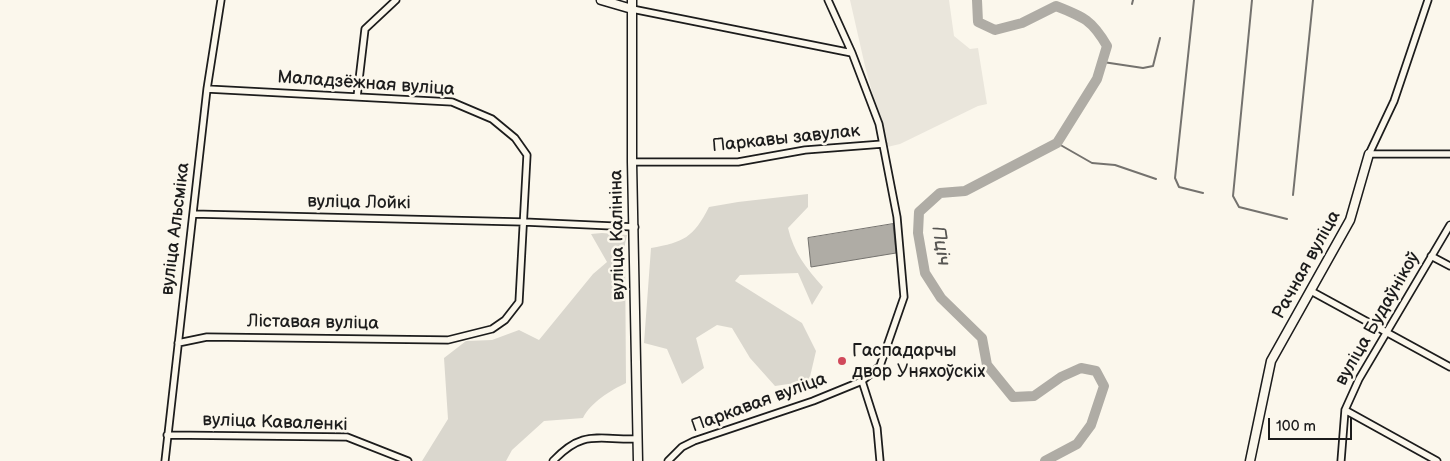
<!DOCTYPE html>
<html>
<head>
<meta charset="utf-8">
<style>
	body { margin:0 }
	#map { position:relative; width:1450px; height:461px; overflow:hidden; background:#fbf7ec; font-family:"Balsamiq Sans",sans-serif }
	canvas { display:block }
	.scale { position:absolute; left:1268px; top:418px; width:84px; height:22px; box-sizing:border-box; border:2px solid #1c1c1c; border-top:0; padding-left:6px; font-size:15px; line-height:18px; white-space:nowrap; color:#1c1c1c; -webkit-text-stroke:4px #fbf7ec; paint-order:stroke }
</style>
</head>
<body>
<div id="map">
<canvas width="1450" height="461"></canvas>
<div class="scale">100 m</div>
</div>
<script>
const c = document.querySelector('canvas').getContext('2d');
c.lineJoin = 'round';
function fillPath(path, color) { c.fillStyle = color; c.fill(path, 'evenodd'); }
function trace(path, color, width, dash) { c.strokeStyle = color; c.lineWidth = width; c.lineCap = dash ? 'butt' : 'round'; c.setLineDash(dash || []); c.stroke(path); }
function drawText(font, color, halo, rows, align = 'center') {
  c.font = font + ' "Balsamiq Sans",sans-serif'; c.lineWidth = 5; c.setLineDash([]); c.textBaseline = 'middle'; c.strokeStyle = halo; c.fillStyle = color; for (const [text, x, y, turn = 0] of rows) {
    c.save(); c.translate(x, y); c.rotate((+turn || 0) * Math.PI / 180); c.textAlign = isNaN(turn) ? turn : align; if (halo) c.strokeText(text, 0, 0); c.fillText(text, 0, 0); c.restore();
  }
}
fillPath(new Path2D(`
	M850,0H949L954,36L970,49L978,48L987,104L978,106L900,144L887,147L865,66Z`), '#eae6dc');
fillPath(new Path2D(`
	M808,194V207L788,228C794,253 806,268 823,287L812,305L798,273L740,275L735,281L802,323L816,351L809,381L775,386L750,358L732,328L717,325L696,338L704,368L682,384L667,349L644,343L651,248C684,242 693,238 709,207L738,202Z
	M602,233L627,235L625,244L626,383C611,390 590,403 583,418L544,421L512,450L506,461H422L448,419L444,358L466,341L492,340L519,330L539,340L593,274L607,262L591,234Z`), '#dad7ce');
const water = new Path2D(`
	M893,224L896,253L811,267L808,238Z`);
fillPath(water, '#afaca5');
trace(water, '#74726e', 1);
trace(new Path2D(`
	M1194,0L1175,178L1179,187L1203,193
	M1252,0L1233,196L1239,207L1287,219
	M1132,4L1133,0
	M1103,62L1143,68L1153,66L1160,38
	M1057,143L1092,163L1115,165L1156,179
	M1293,195L1313,0`), '#74726e', 2);
trace(new Path2D(`
	M977,0L978,22L995,30L1022,23L1056,6C1084,17 1092,20 1107,46L1097,79L1057,143L965,191L940,193L919,212L918,233L925,273L941,298L982,338L987,365L1013,397L1034,396L1061,377L1081,368L1096,371L1104,386L1091,425L1077,444L1045,461`), '#afaca5', 10);
const minor = new Path2D(`
	M1428,0L1394,101L1369,154H1450
	M632,9L852,53
	M357,97L365,29L396,0
	M632,162H738L805,150L883,144
	M193,214L524,222L635,227
	M1431,256L1450,266
	M1311,291L1450,367
	M178,343L207,337L448,340L492,329L505,320L519,302L527,155L515,138L492,119L452,102L207,89
	M862,381L877,428L880,461
	M1345,410L1437,461
	M167,435L347,437L408,461
	M165,461L207,89L221,0
	M553,461C583,429 597,440 637,439
	M668,461L682,447L694,441L813,401L862,381L880,366L904,297L897,217L879,124L852,53L828,0
	M1341,461L1345,410L1359,379L1450,225`);
const tertiary = new Path2D(`
	M601,0L632,9
	M632,0V162L638,461
	M1250,461L1271,361L1350,220L1369,154`);
trace(minor, '#1c1c1c', 9);
trace(tertiary, '#1c1c1c', 11);
trace(minor, '#fbf7ec', 5.5);
trace(tertiary, '#fbf7ec', 8);
for (const [x, y, r, color] of [
	[842,361,5,"#d1495b"]
]) { const dot = new Path2D(); dot.arc(x, y, r, 0, 2 * Math.PI); c.fillStyle = color; c.fill(dot); trace(dot, '#fbf7ec', 2); }
drawText('18px', '#1c1c1c', '#fbf7ec', [
	["Маладзёжная вуліца",366,84,4],
	["Паркавы завулак",786,139,-6],
	["вуліца Лойкі",359,203,1],
	["вуліца Альсміка",176,229,-83],
	["вуліца Калініна",618,235,-91],
	["Рачная вуліца",1307,265,-61],
	["вуліца Будаўнікоў",1378,319,-60],
	["Ліставая вуліца",313,323,1],
	["Паркавая вуліца",759,403,-20],
	["вуліца Каваленкі",275,423,2]
]);
drawText('18px', '#1c1c1c', '#fbf7ec', [
	["Гаспадарчы",852,351],
	["двор Уняхоўскіх",852,372]
], 'left');
drawText('italic 19px', '#575653', '#fbf7ec', [
	["Пціч",940,246,81]
]);
</script>
</body>
</html>
